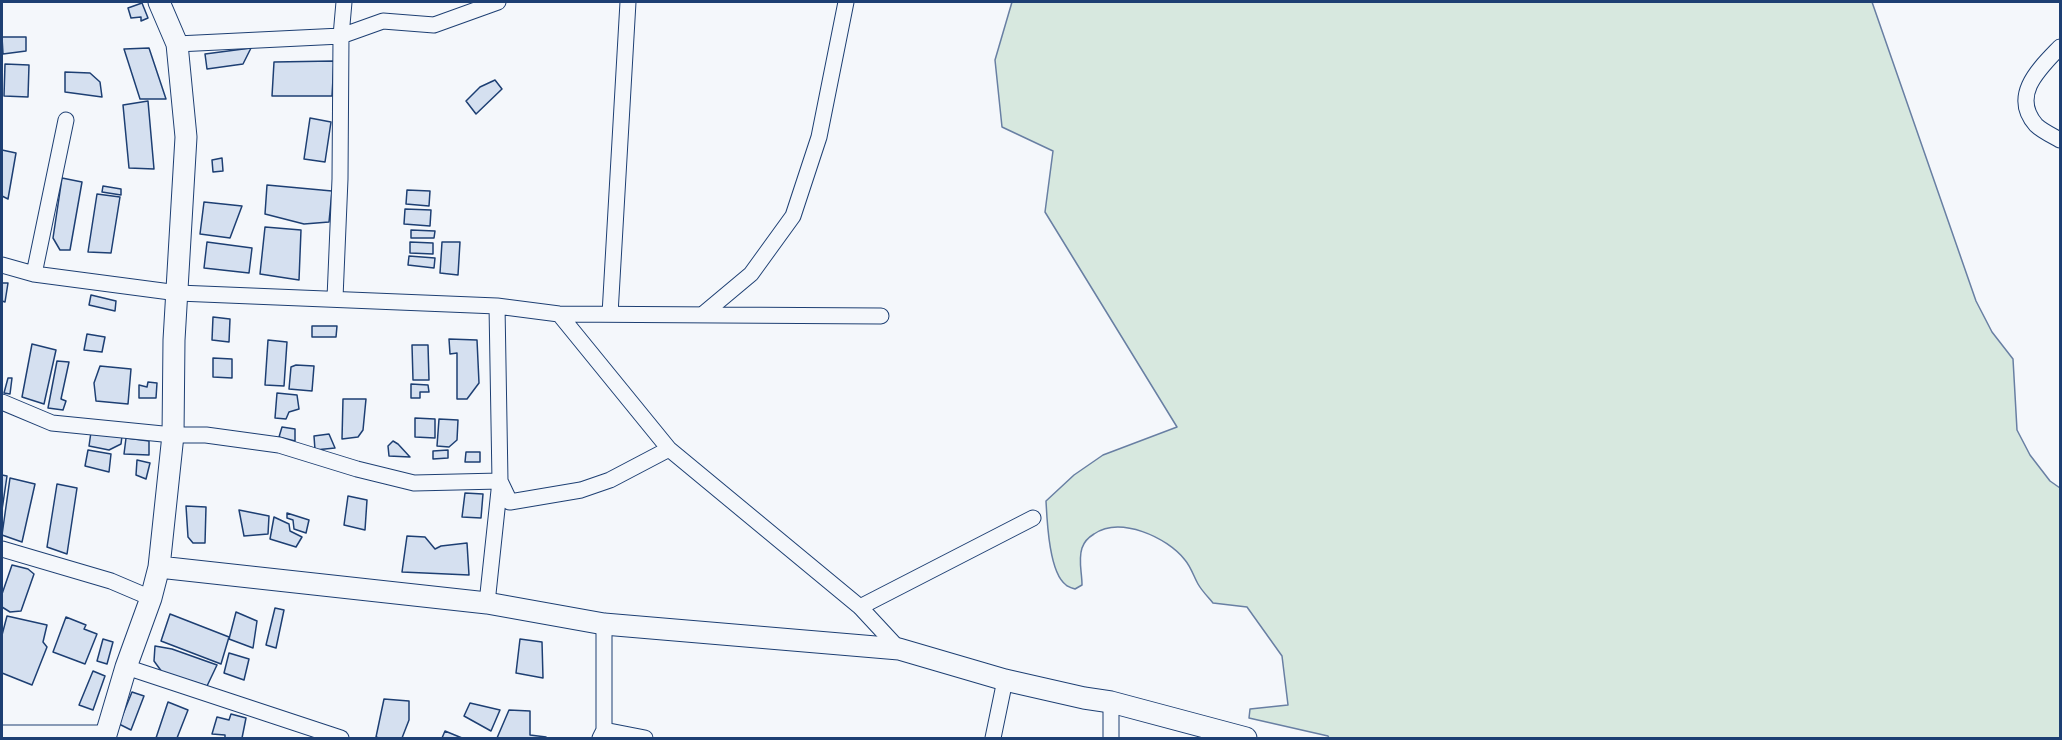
<!DOCTYPE html>
<html>
<head>
<meta charset="utf-8">
<style>
	body { margin:0 }
	#map { position:relative; width:2062px; height:740px; overflow:hidden; background:#f4f7fb; font-family:Quicksand,sans-serif }
	canvas { display:block }
	.frame { position:absolute; inset:0; border:3px solid #1d3f73; pointer-events:none }
</style>
</head>
<body>
<div id="map">
<canvas width="2062" height="740"></canvas>
<div class="frame"></div>
</div>
<script>
const c = document.querySelector('canvas').getContext('2d');
c.lineJoin = 'round';
function fillPath(path, color) { c.fillStyle = color; c.fill(path, 'evenodd'); }
function trace(path, color, width, dash) { c.strokeStyle = color; c.lineWidth = width; c.lineCap = dash ? 'butt' : 'round'; c.setLineDash(dash || []); c.stroke(path); }
const green = new Path2D(`
	M1012,2H1872L1976,301L1992,332L2013,359L2017,430L2030,455L2050,481L2060,488V738H1329L1328,736L1249,718L1250,709L1288,705L1282,656L1247,607L1213,603C1208,597 1202,591 1198,584C1194,577 1191,567 1185,560C1167,537 1120,516 1094,534C1089,537 1084,542 1082,548C1078,560 1082,572 1082,585L1075,589C1072,588 1068,587 1066,585C1049,573 1047,520 1046,501L1074,475L1103,455L1177,427L1045,212L1053,151L1002,127L995,60Z`);
fillPath(green, '#d7e8df');
trace(green, '#687fa3', 1.5);
const building = new Path2D(`
	M142,3L148,18L141,21V17L131,18L128,8Z
	M2,37H26V51L3,54Z
	M149,48L166,99H140L124,49Z
	M251,48L243,64L207,69L205,54Z
	M334,61L332,96H272L274,62Z
	M5,64L29,65L28,97L4,96Z
	M65,72L90,73L100,82L102,97L65,92Z
	M495,80L502,89L476,114L466,101L480,87Z
	M148,101L154,169L129,168L123,105Z
	M310,118L331,122L325,162L304,159Z
	M2,150L16,153L8,199L2,196Z
	M222,158L223,171L213,172L212,160Z
	M62,178L82,182L70,250H60L53,238Z
	M267,185L332,191L329,222L304,224L265,214Z
	M103,186L121,189V195L102,192Z
	M407,190L430,191L429,206L406,204Z
	M97,194L120,197L111,253L88,252Z
	M204,202L242,206L230,238L200,234Z
	M405,209L431,210L430,226L404,224Z
	M265,227L301,230L299,280L260,274Z
	M411,230L435,231L434,238H411Z
	M207,242L252,248L249,273L204,268Z
	M410,242L433,243V254L410,253Z
	M442,242H460L458,275L440,273Z
	M409,256L435,258L434,268L408,265Z
	M2,283H8L5,302L2,301Z
	M91,295L116,301L115,311L89,305Z
	M213,317L230,319L229,342L212,340Z
	M312,326H337L336,337H312Z
	M87,334L105,337L102,352L84,350Z
	M449,339L477,340L479,383L467,399H457V353L450,354Z
	M268,340L287,342L284,386L265,385Z
	M32,344L56,350L44,404L22,397Z
	M412,345H428L429,380H413Z
	M213,358L232,359V378L213,377Z
	M57,361L69,362L61,399L66,401L63,410L48,408Z
	M296,365L314,366L312,391L289,389L291,367Z
	M100,366L131,369L128,404L96,401L94,383Z
	M8,378H12L10,394L4,393Z
	M148,382L157,383L156,398H139V385L147,387Z
	M411,384L428,385L429,392H420V398H411Z
	M277,393L297,395L299,409L289,412L286,419L275,418Z
	M343,399H366L363,430L358,437L342,439Z
	M415,418L435,419V438L415,437Z
	M439,419L458,420L457,440L449,447L437,446Z
	M282,427L295,429V441L279,437Z
	M91,432L122,436L121,444L109,450L89,446Z
	M329,434L335,448L315,450L314,436Z
	M126,438L149,441V455L124,454Z
	M393,441L398,444L410,457L389,456L388,446Z
	M88,450L111,454L109,472L85,466Z
	M448,450V458L433,459V451Z
	M466,452H480V462H465Z
	M137,460L150,463L146,479L136,475Z
	M2,475L7,476L2,510Z
	M10,478L35,484L22,542L2,535Z
	M57,484L77,488L67,554L47,547Z
	M465,493L483,494L481,518L462,517Z
	M348,496L367,500L365,530L344,525Z
	M186,506L206,507L205,543H193L188,537Z
	M239,510L269,516L268,534L244,536Z
	M287,513L309,520L306,533L294,529L293,520L287,518Z
	M274,517L289,524L290,531L302,537L296,547L270,539Z
	M407,536L425,537L435,549L441,546L467,543L469,575L402,572Z
	M12,565L28,569L34,574L21,611L10,612L2,607V594Z
	M275,608L284,610L276,648L266,645Z
	M236,612L257,621L253,648L229,639Z
	M170,614L229,637L221,664L161,641Z
	M7,616L47,625L43,642L47,647L32,685L2,673V635Z
	M66,617L86,625L84,629L97,634L85,664L53,652Z
	M103,639L113,642L107,664L97,661Z
	M520,639L542,642L543,678L516,673Z
	M155,646L172,649L217,665L207,686L162,672L154,661Z
	M229,653L249,659L244,680L224,673Z
	M93,671L105,676L93,710L79,705Z
	M132,692L144,696L131,730L119,724Z
	M384,699L409,701V720L402,738H379L376,737Z
	M168,702L188,710L177,738H156Z
	M470,703L500,710L491,731L464,716Z
	M509,710L530,711V735L546,737L545,738H497Z
	M231,714L246,718L242,738H225V735L212,734L217,717L229,720Z
	M445,731L462,738H442Z`);
fillPath(building, '#d5e0f0');
trace(building, '#1d3f73', 1.5);
const street = new Path2D(`
	M177,44L341,36L383,21L434,25L498,2
	M2060,47C2040,68 2010,95 2036,125C2042,131 2053,136 2060,140
	M2,265L34,274L178,293L497,306L559,314L881,316
	M34,274L66,120
	M335,298L340,179L341,36L344,2
	M559,314L669,449L860,607L899,649
	M610,314L628,2
	M702,315L751,274L793,216L819,137L846,2
	M2,402L52,423L173,435H206L279,445L357,469L414,483L500,481L510,502L581,490L610,480L669,449
	M2,549L111,581L151,598
	M487,603L500,481L497,306
	M860,607L1033,518
	M126,667L341,738
	M604,730L645,738
	M2,733H108
	M600,738L604,730V624
	M993,738L1005,680
	M1111,738V702`);
const secondary = new Path2D(`
	M159,567L487,603L604,624L899,649L1005,680L1084,698L1111,702L1246,738
	M105,738L126,667L151,598L159,567L173,435L174,340L186,137L177,44L159,2`);
trace(street, '#1d3f73', 17);
trace(secondary, '#1d3f73', 23);
trace(street, '#f4f7fb', 15);
trace(secondary, '#f4f7fb', 21);
</script>
</body>
</html>
